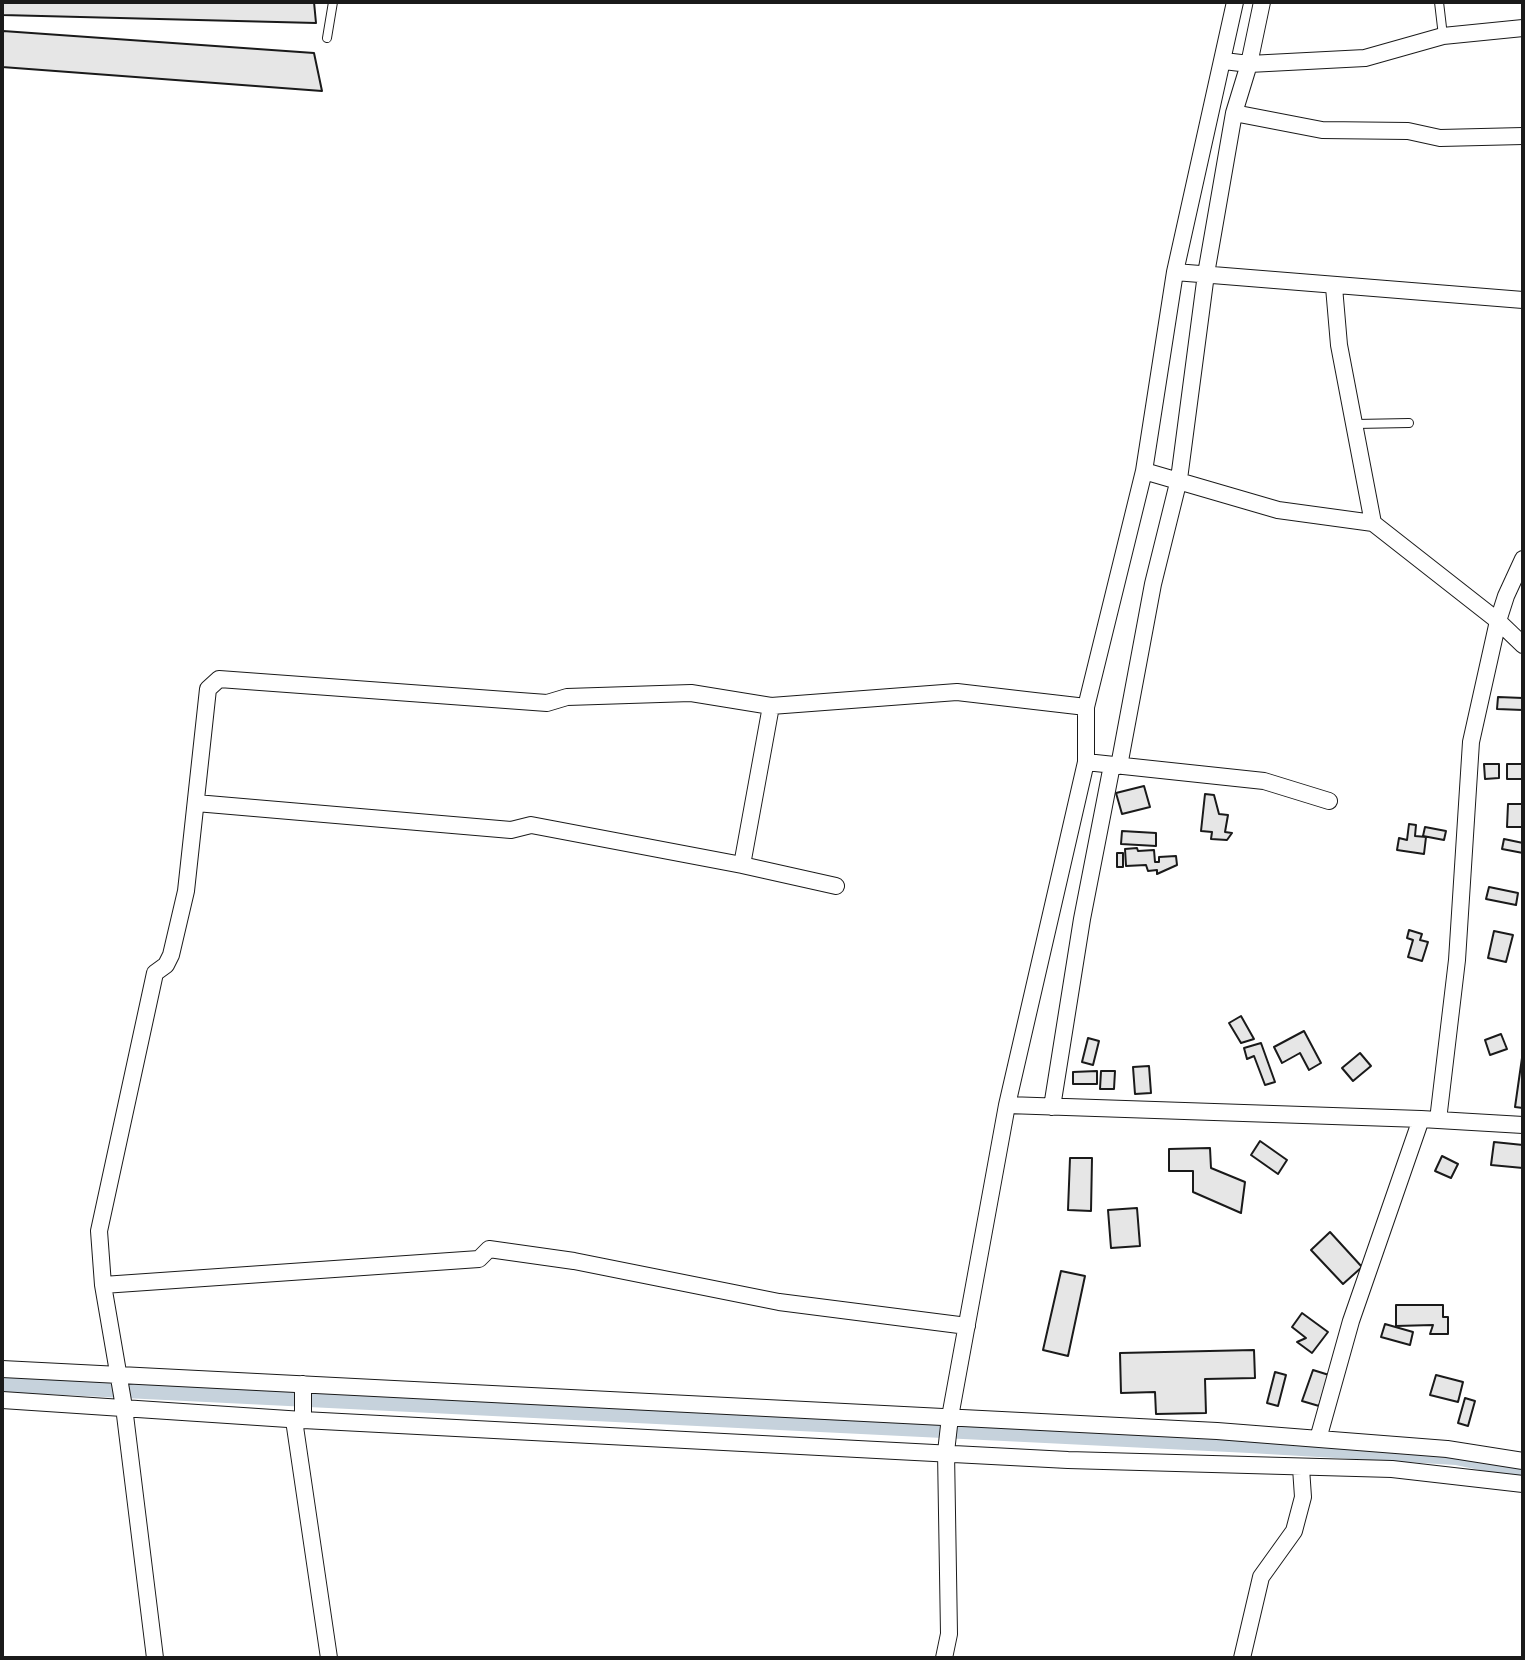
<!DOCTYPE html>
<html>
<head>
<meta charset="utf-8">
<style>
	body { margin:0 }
	#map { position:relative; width:1525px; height:1660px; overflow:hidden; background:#fff; font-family:Montserrat,sans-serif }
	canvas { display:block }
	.frame { position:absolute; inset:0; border:4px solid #1a1a1a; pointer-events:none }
</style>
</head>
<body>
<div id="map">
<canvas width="1525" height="1660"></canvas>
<div class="frame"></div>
</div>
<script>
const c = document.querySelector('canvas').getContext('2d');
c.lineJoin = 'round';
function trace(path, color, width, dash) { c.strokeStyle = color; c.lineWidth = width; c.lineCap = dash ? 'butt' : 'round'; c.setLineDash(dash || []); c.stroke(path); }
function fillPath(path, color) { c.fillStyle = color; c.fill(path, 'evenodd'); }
trace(new Path2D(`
	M2,1383L1250,1444L1456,1456L1523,1470`), '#c6d2dc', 18);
const building = new Path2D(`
	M2,2H314L316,23L2,15Z
	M3,31L314,53L322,91L2,67Z
	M1498,697L1523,698V710L1497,709Z
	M1484,764H1499V778L1485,779Z
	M1507,764H1523V779H1507Z
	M1144,786L1150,807L1122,814L1116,793Z
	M1205,794L1214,795L1219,814L1228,815L1225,832L1232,833L1227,840L1211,839L1212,832L1201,831Z
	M1508,804H1523V827H1507Z
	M1409,824L1416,825L1415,836L1426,837L1424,854L1397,850L1399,838L1407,840Z
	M1425,827L1446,831L1444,840L1423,836Z
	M1122,831L1156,833V846L1121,844Z
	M1504,839L1523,843V853L1502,849Z
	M1137,848L1138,851L1154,850L1155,862H1159V857L1176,856L1177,865L1157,874V870L1148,871L1146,865L1126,866L1125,849Z
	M1117,853H1123V867H1117Z
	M1489,887L1518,893L1516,905L1486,899Z
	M1409,930L1422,934L1420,940L1428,942L1422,961L1408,957L1413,940L1407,938Z
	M1494,931L1513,935L1506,962L1488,958Z
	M1241,1016L1254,1039L1241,1043L1229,1023Z
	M1304,1031L1321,1063L1309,1070L1300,1053L1282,1063L1274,1047Z
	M1501,1034L1507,1049L1490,1055L1485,1040Z
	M1088,1038L1099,1041L1093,1065L1082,1062Z
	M1261,1043L1275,1082L1265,1085L1254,1056L1247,1059L1244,1048Z
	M1360,1053L1371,1066L1353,1081L1342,1068Z
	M1522,1058H1523V1108L1515,1107Z
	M1149,1066L1151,1093L1135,1094L1133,1067Z
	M1097,1071V1084H1073V1072Z
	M1101,1071H1115L1114,1089H1100Z
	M1260,1141L1287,1160L1278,1174L1251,1155Z
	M1494,1142L1523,1145V1168L1491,1165Z
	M1210,1148L1211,1168L1245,1182L1241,1213L1193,1192V1171H1169V1149Z
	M1442,1156L1458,1164L1451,1178L1435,1171Z
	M1070,1158H1092L1091,1211L1068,1210Z
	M1137,1208L1140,1246L1111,1248L1108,1210Z
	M1330,1232L1362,1267L1343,1284L1311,1250Z
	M1061,1271L1085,1276L1068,1356L1043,1350Z
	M1396,1305H1443V1317H1448V1334H1430L1433,1325L1396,1326Z
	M1302,1313L1328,1332L1312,1353L1297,1342L1306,1338L1292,1327Z
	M1385,1324L1413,1332L1410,1345L1381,1337Z
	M1254,1350L1255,1378L1205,1379L1206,1413L1156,1414L1155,1392L1121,1393L1120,1353Z
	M1313,1370L1329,1375L1319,1406L1302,1401Z
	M1275,1372L1286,1375L1278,1406L1267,1403Z
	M1436,1375L1463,1382L1458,1402L1430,1395Z
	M1465,1398L1475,1401L1468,1426L1458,1423Z`);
fillPath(building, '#e6e6e6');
trace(building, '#1a1a1a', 2);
const service = new Path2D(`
	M1439,2L1443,36
	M327,38L333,2
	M1356,424L1409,423`);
const minor = new Path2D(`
	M1224,61L1249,64L1365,58L1443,36L1523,28
	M1234,113L1322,130L1408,131L1440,138L1523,136
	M1175,272L1523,300
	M1334,287L1339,345L1373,523
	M1144,471L1278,510L1373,523L1498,621L1523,645
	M1086,762L1264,781L1329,801
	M1119,766L1153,584L1179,479L1206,274L1234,113L1249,64L1262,2
	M196,803L511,830L531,825L742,865L771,706
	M742,865L836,886
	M1007,1105L1421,1119L1523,1125
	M1052,1107L1082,919L1112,765
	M1438,1120L1457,960L1471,742L1498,621L1506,596L1523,559
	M103,1285L479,1259L489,1249L574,1261L779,1302L967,1326
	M2,1369L1217,1431L1447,1449L1523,1461
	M2,1400L303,1420L1068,1460L1392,1469L1523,1484
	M294,1420L329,1658
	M303,1420V1384
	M1318,1439L1351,1321L1421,1119
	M155,1658L124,1407L103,1285L99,1231L155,973L166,965L171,955L186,891L208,689L219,679L547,703L567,697L691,693L771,706L957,692L1086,707
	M944,1658L949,1634L946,1452L950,1417L1007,1105L1086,762V707L1144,471L1175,272L1235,2
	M1242,1658L1261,1577L1294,1531L1303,1497L1301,1468`);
trace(service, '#1a1a1a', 10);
trace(minor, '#1a1a1a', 18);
trace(service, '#fff', 8);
trace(minor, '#fff', 16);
</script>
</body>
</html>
